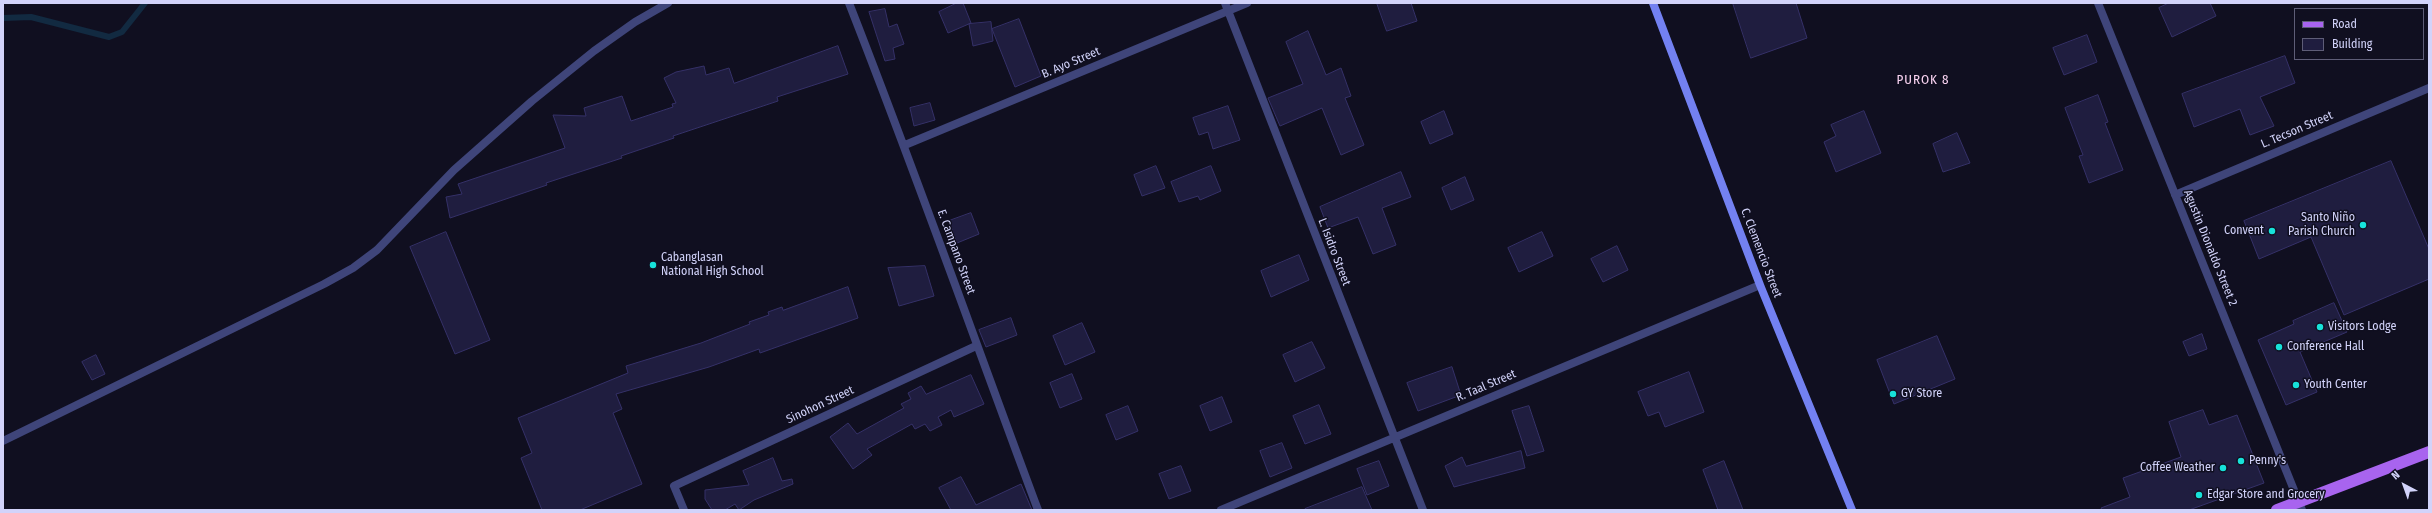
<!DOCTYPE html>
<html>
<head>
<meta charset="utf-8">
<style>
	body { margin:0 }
	#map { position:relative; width:2432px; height:513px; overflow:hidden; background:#100f20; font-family:"Fira Sans Condensed",sans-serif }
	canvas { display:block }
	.frame { position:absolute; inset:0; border:4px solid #d2d3fa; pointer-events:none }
	.legend { position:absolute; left:2294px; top:8px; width:130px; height:52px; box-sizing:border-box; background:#100f20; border:1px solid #5e5d77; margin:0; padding:5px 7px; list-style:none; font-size:12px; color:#d2d3fa }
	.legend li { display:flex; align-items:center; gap:8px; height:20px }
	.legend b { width:20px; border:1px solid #5e5d77 }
	.north { position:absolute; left:2384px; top:465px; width:40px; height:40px; -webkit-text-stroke:3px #100f20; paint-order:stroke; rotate:319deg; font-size:11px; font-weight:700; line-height:16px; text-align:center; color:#d2d3fa }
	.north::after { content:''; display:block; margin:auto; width:14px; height:18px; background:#d2d3fa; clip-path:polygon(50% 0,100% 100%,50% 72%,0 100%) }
</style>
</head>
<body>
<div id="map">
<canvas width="2432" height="513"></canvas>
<div class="frame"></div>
<ul class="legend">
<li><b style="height:5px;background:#a864ef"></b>Road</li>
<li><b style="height:11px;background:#1f1d3f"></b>Building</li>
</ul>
<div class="north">N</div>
</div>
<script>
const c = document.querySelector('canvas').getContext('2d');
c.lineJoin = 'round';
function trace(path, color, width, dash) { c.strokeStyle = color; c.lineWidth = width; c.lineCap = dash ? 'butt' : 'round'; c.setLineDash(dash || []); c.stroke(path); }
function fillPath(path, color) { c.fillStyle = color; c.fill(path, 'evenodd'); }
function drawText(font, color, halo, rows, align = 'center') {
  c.font = font + ' "Fira Sans Condensed",sans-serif'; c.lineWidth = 3; c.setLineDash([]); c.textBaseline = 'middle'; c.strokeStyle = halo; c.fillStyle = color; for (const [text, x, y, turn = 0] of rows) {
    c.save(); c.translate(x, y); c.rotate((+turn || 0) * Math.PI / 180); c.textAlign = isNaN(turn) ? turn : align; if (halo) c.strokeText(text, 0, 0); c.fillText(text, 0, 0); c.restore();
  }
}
trace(new Path2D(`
	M3,18L31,17L109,37L122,32L145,3`), '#122a41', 6);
const building = new Path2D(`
	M957,3H963L971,23L948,33L939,12Z
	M1377,3H1411L1417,21L1387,31Z
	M1733,3H1796L1807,38L1751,58Z
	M2169,3H2210L2216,16L2172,37L2159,8Z
	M885,9L889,27L897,24L904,44L893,48L895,59L885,61L869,12Z
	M1019,19L1041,76L1015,87L992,29Z
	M991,22L993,41L973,46L969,24Z
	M1308,31L1326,75L1341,68L1351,96L1345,98L1364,145L1341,155L1322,108L1280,126L1268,98L1303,84L1286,42Z
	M2087,35L2097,62L2064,75L2053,48Z
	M838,46L848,74L777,97L778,101L673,136L674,138L621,156L622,158L546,183L547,185L450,218L446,197L462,194L458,184L565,148L553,115L586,116L584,108L622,96L631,121L673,107L672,104L676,103L664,78L676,72L704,66L706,75L729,68L734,83Z
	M2285,56L2295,83L2260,97L2274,126L2250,135L2240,109L2194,127L2182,94Z
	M2098,95L2108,122L2105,123L2123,170L2089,183L2079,156L2083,155L2065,108Z
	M930,103L935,120L914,126L910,108Z
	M1228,106L1240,140L1213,149L1208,132L1199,135L1193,118Z
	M1444,111L1453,134L1430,144L1421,122Z
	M1864,111L1881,153L1836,172L1824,142L1836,136L1831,125Z
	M1957,133L1970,163L1943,172L1933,144Z
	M2391,161L2429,249V279L2344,315L2311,237L2259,259L2244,221Z
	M1156,166L1165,188L1142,196L1134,175Z
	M1211,166L1221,191L1200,200L1198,196L1179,202L1171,182Z
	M1401,172L1411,197L1382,208L1396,245L1373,254L1358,217L1328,228L1320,207Z
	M1465,177L1474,200L1451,210L1442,188Z
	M971,213L979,234L957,243L949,221Z
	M446,232L490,340L455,354L410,247Z
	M1542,232L1553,256L1519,272L1508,248Z
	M1617,246L1628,270L1603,282L1591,259Z
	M1299,255L1309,280L1271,297L1261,271Z
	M925,266L934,296L899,306L888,268Z
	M848,287L858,318L760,353L759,349L709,367L616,394L622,409L613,413L642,484L580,510H542L521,458L532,453L518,418L628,373L626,366L701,343L750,324L749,322L769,315L768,312L782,307L783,310Z
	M2334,303L2347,332L2300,352L2317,392L2286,405L2258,340L2294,324L2293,321Z
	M1011,318L1017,335L986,347L979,330Z
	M1082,323L1095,352L1065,365L1053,336Z
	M2202,334L2207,349L2189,356L2183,342Z
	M1937,336L1955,379L1894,404L1877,360Z
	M1312,342L1325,368L1295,382L1283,355Z
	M96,355L105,374L92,380L82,362Z
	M1452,367L1461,395L1418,411L1407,383Z
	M1689,372L1704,412L1665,427L1659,412L1648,416L1638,392Z
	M1072,374L1082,399L1060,408L1050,383Z
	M971,375L984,404L954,417L951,410L938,417L942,425L930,431L925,424L915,429L912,424L867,449L872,455L853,469L830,437L848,423L857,434L904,408L901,404L911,399L908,393L921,386L926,394Z
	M1222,397L1232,422L1210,431L1200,406Z
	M1319,405L1331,434L1305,444L1293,416Z
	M1128,406L1138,431L1116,440L1106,415Z
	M1529,406L1544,451L1527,456L1512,411Z
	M2203,410L2209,425L2237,415L2264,483L2189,510H2102L2101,508L2130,497L2123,478L2181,457L2169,422Z
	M1282,443L1292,468L1270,477L1260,451Z
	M1521,451L1525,468L1454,487L1445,466L1462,457L1466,466Z
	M773,458L782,481L792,479L793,484L754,500L739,510L735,504L725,510H712L705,499V490L749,485L743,471Z
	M1379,461L1389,486L1367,495L1357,469Z
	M1724,461L1735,489L1743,510H1718L1711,491L1703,470Z
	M1181,466L1191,491L1169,499L1159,474Z
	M961,477L976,505L1021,484L1032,510H951L939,488Z
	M1362,487L1372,510H1305V509Z`);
fillPath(building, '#1f1d3f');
trace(building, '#353168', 1);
trace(new Path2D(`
	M849,3C915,171 975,341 1038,510
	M1225,3L1423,510
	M2098,3L2302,510
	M905,145L1247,3
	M2175,195L2429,88
	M3,441L324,284L353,268L377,250L454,170L532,101L594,51L635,22L668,3
	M684,510L674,486L976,346
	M1221,510L1760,285`), '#3f457a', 8);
trace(new Path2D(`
	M1653,3L1760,285L1852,510`), '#7381f1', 8);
trace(new Path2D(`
	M2277,510L2429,452`), '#a864ef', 12);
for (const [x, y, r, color] of [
	[2363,225,4,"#17e2da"],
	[2272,231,4,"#17e2da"],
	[653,265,4,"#17e2da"],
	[2320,327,4,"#17e2da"],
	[2279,347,4,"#17e2da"],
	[2296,385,4,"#17e2da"],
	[1893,394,4,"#17e2da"],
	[2241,461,4,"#17e2da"],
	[2223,468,4,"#17e2da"],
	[2199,495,4,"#17e2da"]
]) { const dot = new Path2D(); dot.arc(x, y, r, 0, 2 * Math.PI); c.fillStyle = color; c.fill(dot); trace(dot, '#100f20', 1.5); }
drawText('12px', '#d2d3fa', '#100f20', [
	["B. Ayo Street",1071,63,-23],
	["L. Tecson Street",2297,130,-23],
	["Agustin Dionaldo Street 2",2210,248,68],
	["E. Campano Street",956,252,70],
	["L. Isidro Street",1334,252,69],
	["C. Clemencio Street",1761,253,69],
	["R. Taal Street",1486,386,-23],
	["Sinohon Street",820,405,-25]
]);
drawText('12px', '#d2d3fa', '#100f20', [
	["Santo Niño",2355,218,"right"],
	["Parish Church",2355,232,"right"],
	["Convent",2264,231,"right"],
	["Cabanglasan",661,258],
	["National High School",661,272],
	["Visitors Lodge",2328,327],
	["Conference Hall",2287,347],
	["Youth Center",2304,385],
	["GY Store",1901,394],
	["Penny's",2249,461],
	["Coffee Weather",2215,468,"right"],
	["Edgar Store and Grocery",2207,495]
], 'left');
c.letterSpacing = '1px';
drawText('13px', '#fbd4f2', '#100f20', [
	["PUROK 8",1923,80]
]);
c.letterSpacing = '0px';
</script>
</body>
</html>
